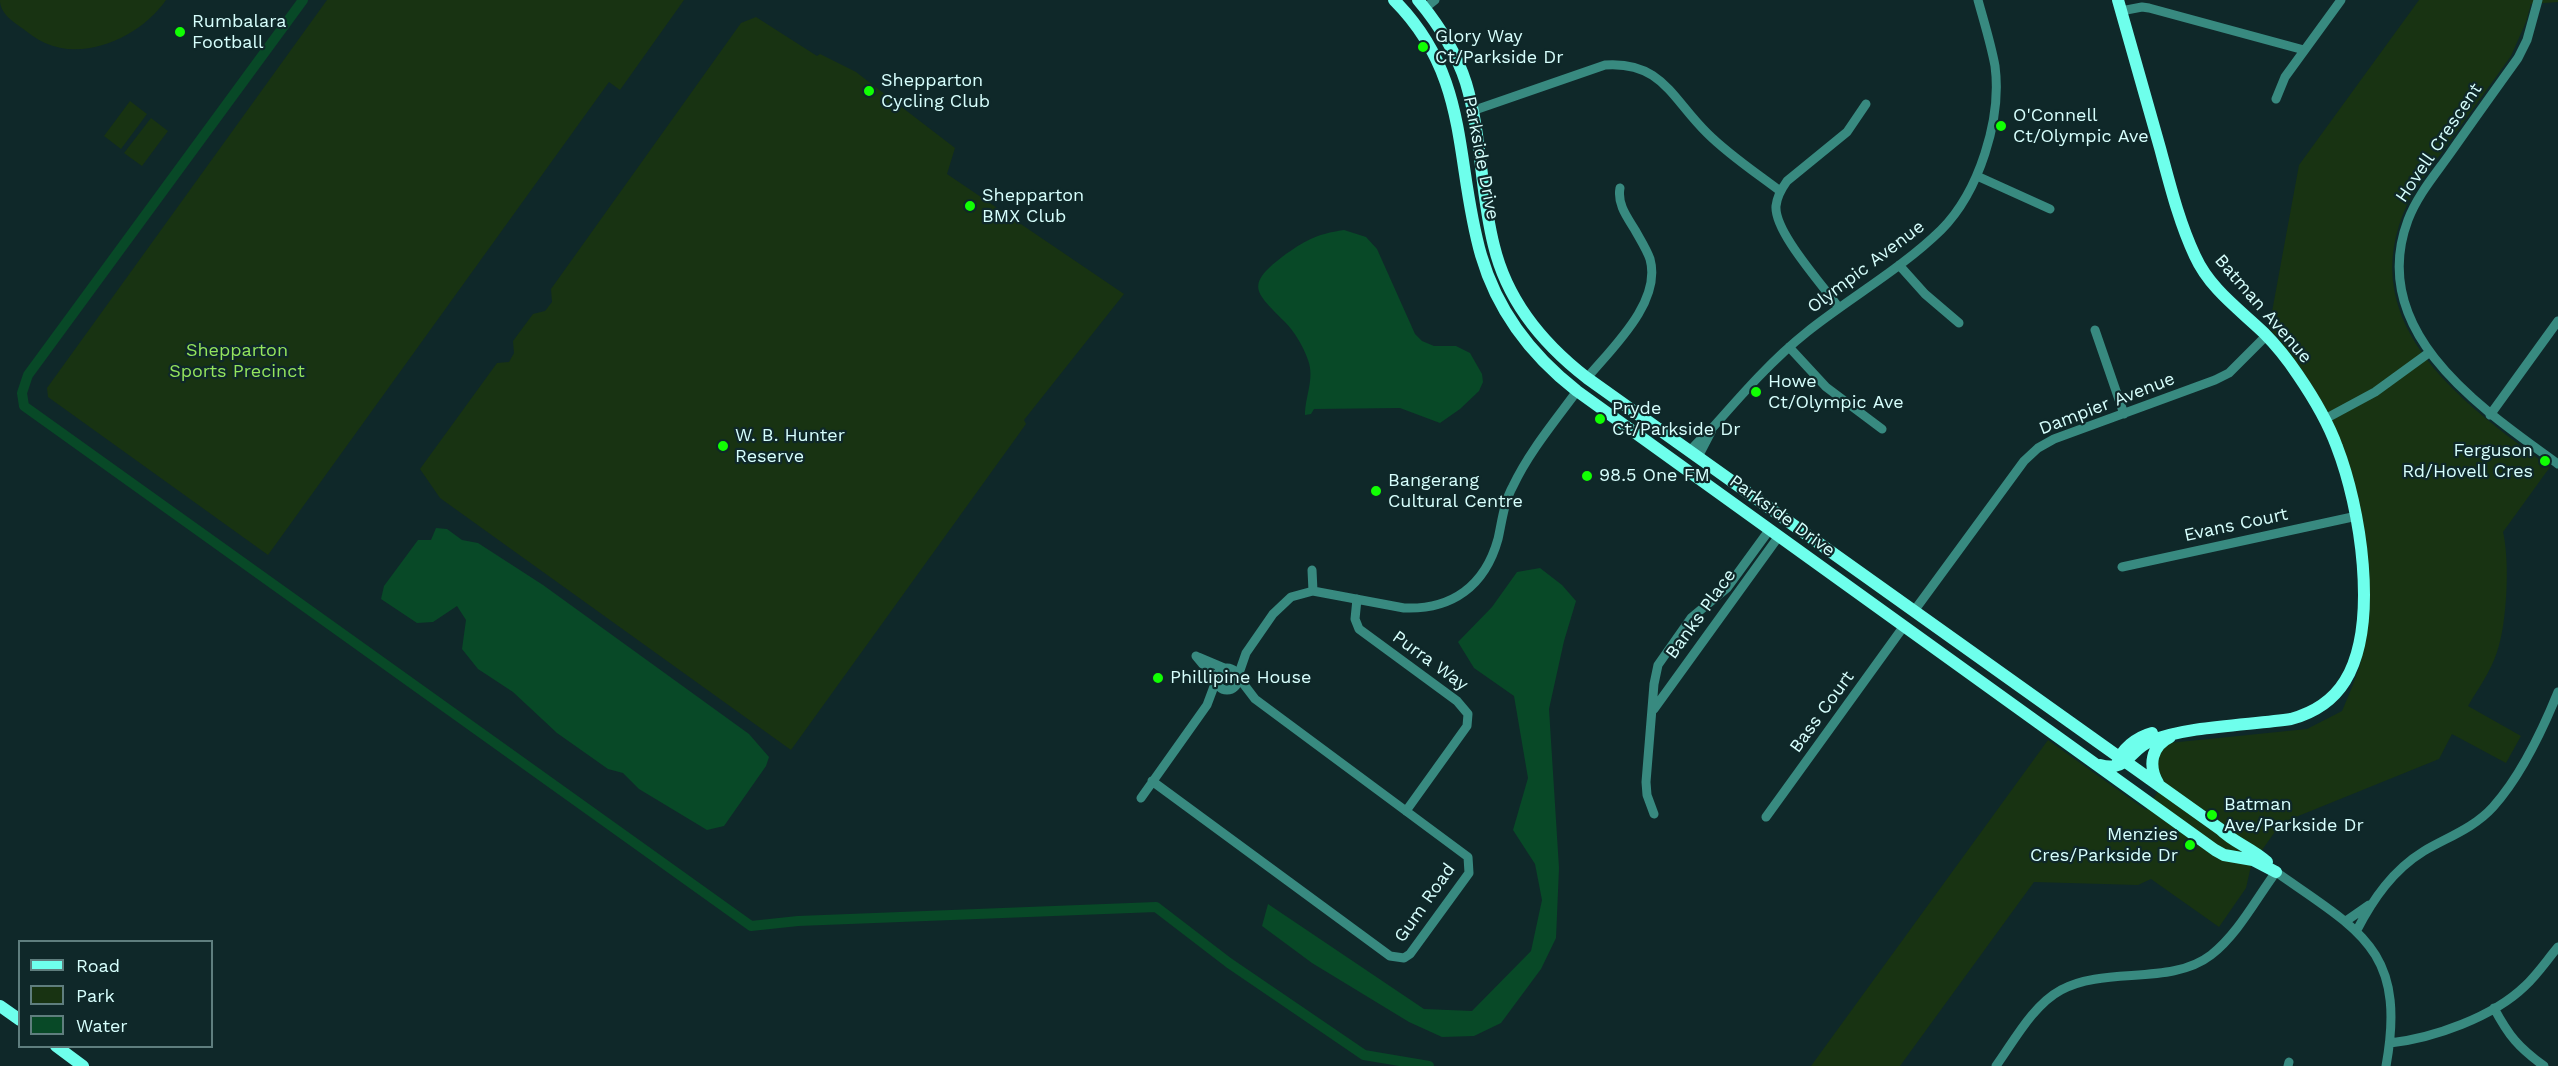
<!DOCTYPE html>
<html>
<head>
<meta charset="utf-8">
<style>
	body { margin:0 }
	#map { position:relative; width:2558px; height:1066px; overflow:hidden; background:#0f2829; font-family:"Work Sans",sans-serif }
	canvas { display:block }
	.legend { position:absolute; left:18px; top:940px; width:195px; height:108px; box-sizing:border-box; background:#0f2829; border:2px solid #5f7e7e; margin:0; padding:8px 10px; list-style:none; font-size:18px; color:#d7fffd }
	.legend li { display:flex; align-items:center; gap:12px; height:30px }
	.legend b { width:30px; border:2px solid #5f7e7e }
</style>
</head>
<body>
<div id="map">
<canvas width="2558" height="1066"></canvas>
<ul class="legend">
<li><b style="height:8px;background:#6effec"></b>Road</li>
<li><b style="height:16px;background:#183312"></b>Park</li>
<li><b style="height:16px;background:#084927"></b>Water</li>
</ul>
</div>
<script>
const c = document.querySelector('canvas').getContext('2d');
c.lineJoin = 'round';
function fillPath(path, color) { c.fillStyle = color; c.fill(path, 'evenodd'); }
function trace(path, color, width, dash) { c.strokeStyle = color; c.lineWidth = width; c.lineCap = dash ? 'butt' : 'round'; c.setLineDash(dash || []); c.stroke(path); }
function drawText(font, color, halo, rows, align = 'center') {
  c.font = font + ' "Work Sans",sans-serif'; c.lineWidth = 4.5; c.setLineDash([]); c.textBaseline = 'middle'; c.strokeStyle = halo; c.fillStyle = color; for (const [text, x, y, turn = 0] of rows) {
    c.save(); c.translate(x, y); c.rotate((+turn || 0) * Math.PI / 180); c.textAlign = isNaN(turn) ? turn : align; if (halo) c.strokeText(text, 0, 0); c.fillText(text, 0, 0); c.restore();
  }
}
fillPath(new Path2D(`
	M0,0H166C142,35 87,62 45,43C36,39 29,33 22,28C12,21 0,13 0,0Z
	M327,0H684L620,90L609,82L268,555L48,397L47,388Z
	M2419,0H2558V2L2531,4L2526,22L2511,56L2414,191C2344,318 2458,400 2550,467L2503,532C2510,561 2507,624 2497,652C2491,671 2478,689 2468,706L2521,736L2506,763L2452,734L2439,759L2281,823L2251,866L2246,888L2219,927L2151,879L2138,885L2034,882L1900,1066H1811L2048,740L2146,810L2164,782L2156,765L2161,749L2169,743L2307,729L2342,711C2348,697 2354,683 2359,668C2364,653 2363,634 2365,618C2376,511 2341,408 2269,328L2299,165Z
	M756,17L817,56L820,54L856,72L955,148L947,174L1124,294L1024,420L1026,424L791,750L440,498L420,469L497,363L509,362L514,353L513,341L533,314L545,311L552,302L551,289L741,23Z
	M130,101L147,114L121,149L104,136Z
	M151,118L168,131L142,166L124,153Z`), '#183312');
fillPath(new Path2D(`
	M1344,230L1366,237L1377,249L1415,334L1422,341L1434,346H1456L1470,353L1482,374L1483,382L1479,391L1460,409L1440,423L1400,408L1314,409L1311,414L1305,415C1305,396 1315,379 1308,360C1303,346 1295,332 1284,321C1257,293 1244,286 1282,257C1304,241 1316,234 1344,230Z
	M436,528L447,529L462,540L478,543L543,585L749,734L769,757L766,766L724,826L707,830L639,789L623,773L608,769L557,733L513,692L478,669L462,649L466,620L457,606L433,622L417,623L381,599L384,586L418,540H431Z
	M1540,568L1562,585L1576,601L1564,641L1549,709L1559,868L1556,938L1541,969L1501,1023L1474,1036L1442,1037L1409,1022L1312,963L1262,926L1268,904L1424,1009L1472,1011L1531,951L1542,900L1535,864L1513,830L1528,778L1514,696L1474,668L1458,642L1492,607L1517,572Z`), '#084927');
trace(new Path2D(`
	M303,0L28,375L22,393L24,406L751,926L798,921L1156,907L1229,963L1364,1055L1429,1066`), '#084927', 10);
trace(new Path2D(`
	M2538,0L2527,40L2518,58C2495,90 2472,122 2449,155C2434,176 2417,196 2408,220C2366,332 2482,409 2558,464
	M1425,8L1435,0
	M2121,11L2142,7L2149,8L2304,50
	M2276,99L2285,77L2341,0
	M1472,111L1605,65C1662,61 1672,99 1707,133C1729,155 1755,172 1780,191
	M1977,176L2050,209
	M1899,265L1925,294L1959,323
	M1839,308C1823,285 1774,232 1776,206C1777,196 1782,188 1787,181L1847,132L1866,104
	M2095,330L2124,414
	M1789,347L1826,387L1882,429
	M1587,378C1612,348 1662,302 1650,259C1647,250 1640,239 1635,230C1627,217 1617,204 1620,188
	M2490,415L2558,321
	M2325,419L2375,392L2430,352
	M1690,451C1697,442 1707,434 1715,425C1744,392 1773,359 1807,332C1851,297 1901,269 1941,230C1979,192 2002,119 1995,66C1991,44 1984,22 1978,0
	M1698,457L1711,432
	M2122,567L2357,516
	M1312,570L1313,591
	M1357,599L1355,619L1359,629L1457,701L1468,714L1467,726L1406,811
	M1914,611L2024,461L2038,448L2054,439L2215,380L2229,373L2266,336
	M1196,656L1216,680
	M1198,657L1224,668
	M1216 679a11 11 0 1 1 22 0a11 11 0 1 1-22 0Z
	M1238,676L1246,653L1273,614L1291,597L1313,591L1404,608C1452,610 1485,586 1498,539C1502,521 1504,502 1513,486C1529,452 1555,421 1577,391
	M1654,709L1779,536
	M1152,781L1390,956L1404,958L1410,954L1469,873L1468,857L1255,699L1239,678
	M1141,798L1207,705L1216,681
	M1654,814L1647,795L1646,782L1654,684L1658,665L1691,618L1727,588L1770,529
	M1766,817L1904,626
	M2346,921L2369,905
	M2357,930C2373,899 2393,870 2424,851C2448,837 2474,828 2493,807C2520,777 2543,729 2558,692
	M2494,1008C2509,1036 2518,1047 2544,1066
	M2390,1043C2434,1038 2493,1017 2525,986C2537,975 2547,960 2558,947
	M1996,1066C2014,1041 2033,1005 2061,990C2105,966 2171,986 2211,955C2238,934 2256,899 2276,872C2360,931 2407,950 2386,1066
	M2288,1066L2289,1062`), '#388a80', 9);
trace(new Path2D(`
	M1394,0C1471,77 1454,161 1481,255C1497,310 1532,356 1577,391L2215,850L2224,855L2253,860L2276,872
	M1418,0C1439,25 1456,52 1466,83C1482,136 1480,192 1494,246C1507,300 1543,344 1587,378L2220,829C2234,843 2252,848 2267,862
	M2117,764C2121,749 2137,737 2152,733
	M2100,765C2127,773 2130,749 2151,741C2186,726 2252,725 2291,719C2313,713 2332,702 2345,681C2380,624 2360,506 2337,447C2328,422 2313,397 2298,375C2288,360 2277,346 2264,333C2239,309 2210,289 2195,256C2179,222 2170,185 2160,148C2146,99 2132,49 2118,0
	M2158,783C2148,766 2151,746 2170,737
	M0,1006L20,1020
	M56,1046L83,1066`), '#6effec', 12);
for (const [x, y, r, color] of [
	[180,32,6,"#11ff03"],
	[1423,47,6,"#11ff03"],
	[869,91,6,"#11ff03"],
	[2001,126,6,"#11ff03"],
	[970,206,6,"#11ff03"],
	[1756,392,6,"#11ff03"],
	[1600,419,6,"#11ff03"],
	[723,446,6,"#11ff03"],
	[2545,461,6,"#11ff03"],
	[1587,476,6,"#11ff03"],
	[1376,491,6,"#11ff03"],
	[1158,678,6,"#11ff03"],
	[2212,815,6,"#11ff03"],
	[2190,845,6,"#11ff03"]
]) { const dot = new Path2D(); dot.arc(x, y, r, 0, 2 * Math.PI); c.fillStyle = color; c.fill(dot); trace(dot, '#0f2829', 2); }
drawText('18px', '#d7fffd', '#0f2829', [
	["Rumbalara",192,22],
	["Football",192,43],
	["Glory Way",1435,37],
	["Ct/Parkside Dr",1435,58],
	["Shepparton",881,81],
	["Cycling Club",881,102],
	["O'Connell",2013,116],
	["Ct/Olympic Ave",2013,137],
	["Shepparton",982,196],
	["BMX Club",982,217],
	["Howe",1768,382],
	["Ct/Olympic Ave",1768,403],
	["Pryde",1612,409],
	["Ct/Parkside Dr",1612,430],
	["W. B. Hunter",735,436],
	["Reserve",735,457],
	["Ferguson",2533,451,"right"],
	["Rd/Hovell Cres",2533,472,"right"],
	["98.5 One FM",1599,476],
	["Bangerang",1388,481],
	["Cultural Centre",1388,502],
	["Phillipine House",1170,678],
	["Batman",2224,805],
	["Ave/Parkside Dr",2224,826],
	["Menzies",2178,835,"right"],
	["Cres/Parkside Dr",2178,856,"right"]
], 'left');
drawText('18px', '#d7fffd', '#0f2829', [
	["Hovell Crescent",2439,143,-56],
	["Parkside Drive",1481,158,79],
	["Olympic Avenue",1866,267,-37],
	["Batman Avenue",2263,309,49],
	["Dampier Avenue",2107,404,-21],
	["Parkside Drive",1782,516,36],
	["Evans Court",2236,525,-12],
	["Banks Place",1701,614,-54],
	["Purra Way",1430,661,36],
	["Bass Court",1822,712,-54],
	["Gum Road",1425,903,-55]
]);
drawText('18px', '#94e55d', '#0f2829', [
	["Shepparton",237,351],
	["Sports Precinct",237,372]
]);
</script>
</body>
</html>
